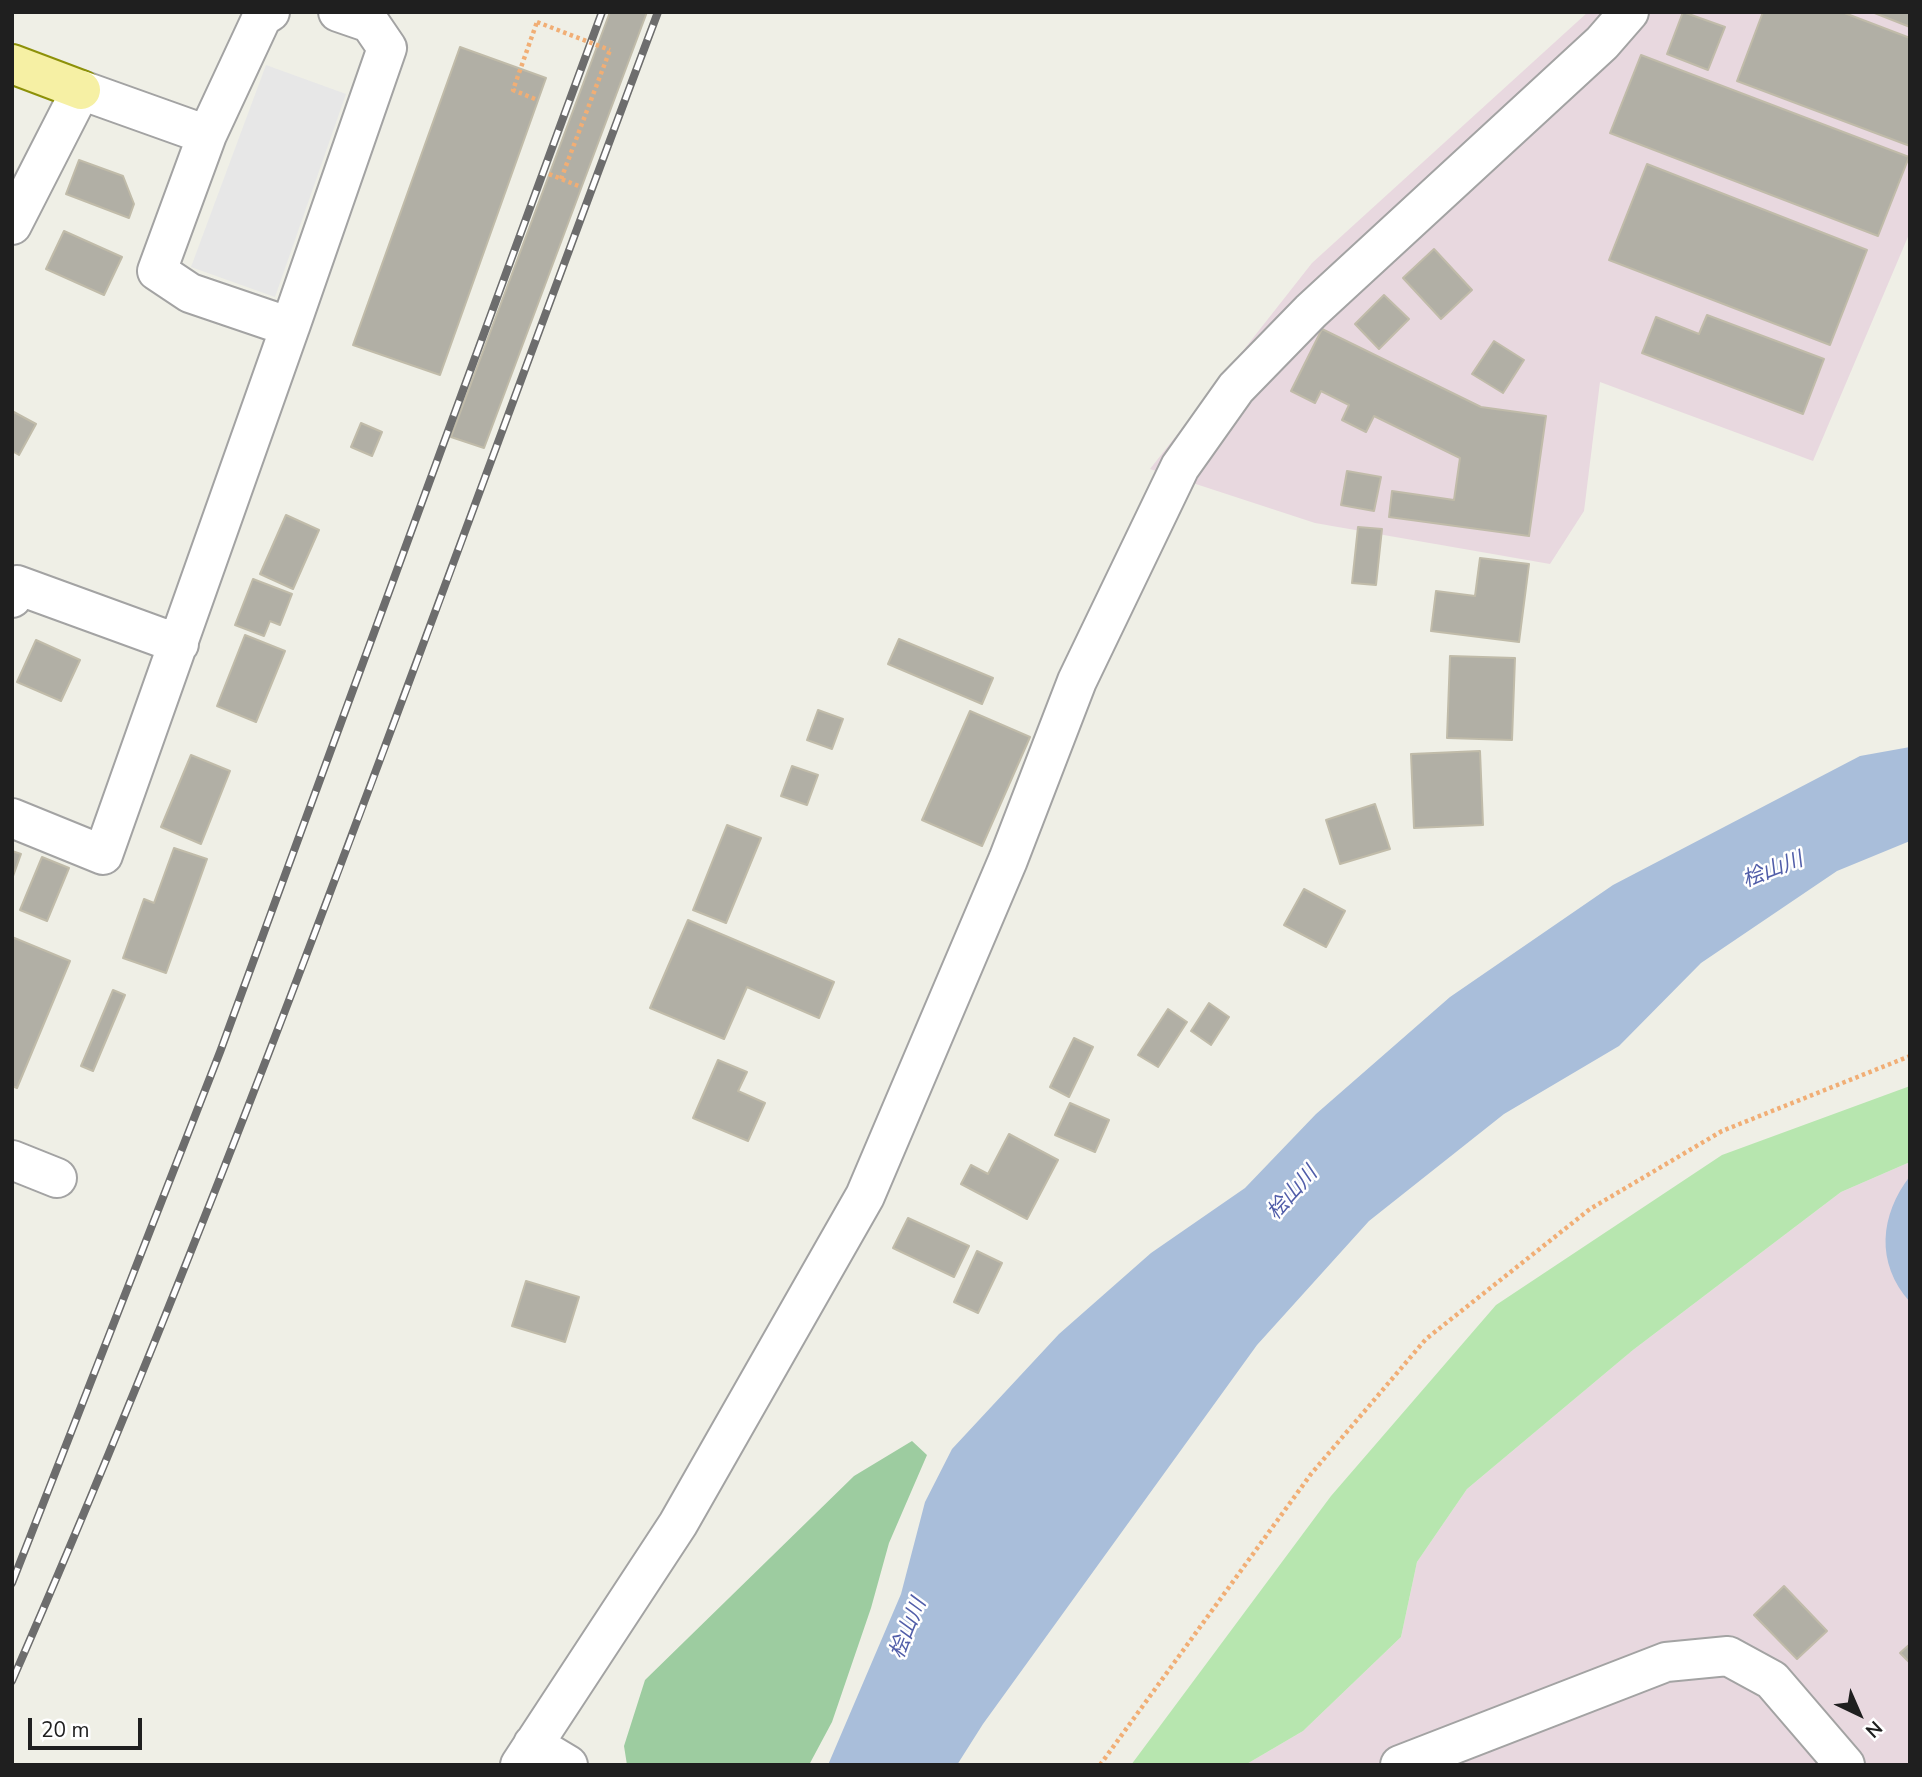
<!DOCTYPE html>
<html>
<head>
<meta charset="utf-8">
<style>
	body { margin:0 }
	#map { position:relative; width:1922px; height:1777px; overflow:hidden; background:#efefe6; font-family:"Nunito Sans",sans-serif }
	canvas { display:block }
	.frame { position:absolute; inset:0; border:14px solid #1f1f1f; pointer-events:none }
	.north { position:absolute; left:1824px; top:1679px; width:70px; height:70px; -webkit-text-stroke:5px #fff; paint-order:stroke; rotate:136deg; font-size:19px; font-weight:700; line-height:28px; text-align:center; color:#1f1f1f }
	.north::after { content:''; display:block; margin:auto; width:24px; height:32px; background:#1f1f1f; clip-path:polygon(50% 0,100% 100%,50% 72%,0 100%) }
	.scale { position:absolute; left:28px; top:1718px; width:114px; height:32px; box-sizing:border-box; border:4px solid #1f1f1f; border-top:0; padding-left:9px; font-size:21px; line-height:24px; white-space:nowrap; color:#1f1f1f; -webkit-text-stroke:5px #fff; paint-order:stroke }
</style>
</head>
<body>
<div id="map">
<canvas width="1922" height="1777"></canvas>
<div class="frame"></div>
<div class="north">N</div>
<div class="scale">20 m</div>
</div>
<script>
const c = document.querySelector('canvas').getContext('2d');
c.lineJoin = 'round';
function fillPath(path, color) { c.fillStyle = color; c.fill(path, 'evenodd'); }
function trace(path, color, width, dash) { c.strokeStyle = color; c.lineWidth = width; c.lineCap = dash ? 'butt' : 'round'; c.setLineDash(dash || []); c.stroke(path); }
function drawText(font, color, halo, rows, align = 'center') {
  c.font = font + ' "Nunito Sans","Noto Sans JP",sans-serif'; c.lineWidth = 5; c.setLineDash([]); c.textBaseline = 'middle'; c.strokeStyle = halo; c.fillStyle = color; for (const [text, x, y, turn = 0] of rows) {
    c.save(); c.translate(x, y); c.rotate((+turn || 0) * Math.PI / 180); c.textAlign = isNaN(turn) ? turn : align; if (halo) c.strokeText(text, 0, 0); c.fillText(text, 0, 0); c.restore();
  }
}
fillPath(new Path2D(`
	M1588,12H1910V232L1813,461L1600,382L1584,511L1550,564L1315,523L1150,469L1312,263Z
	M1910,1162V1765H1245L1303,1731L1401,1637L1417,1562L1467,1489L1633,1350L1841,1192Z`), '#e8d8df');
fillPath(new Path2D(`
	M1910,1086V1162L1841,1192L1633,1350L1467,1489L1417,1562L1401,1637L1303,1731L1245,1765H1131L1331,1496L1496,1305L1722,1155Z`), '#b7e6af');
fillPath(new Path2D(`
	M912,1441L927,1455L889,1543L871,1608L832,1722L809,1765H627L624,1746L645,1680L854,1476Z`), '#9dcca0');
fillPath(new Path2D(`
	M266,65L346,94L275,297L191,267Z`), '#e7e7e7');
fillPath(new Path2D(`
	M1910,747V841L1837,871L1701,963L1619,1046L1504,1114L1369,1221L1257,1345L983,1724L957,1765H828L901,1594L925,1502L952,1449L1059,1334L1151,1253L1245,1188L1316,1114L1450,997L1613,885L1860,756Z
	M1910,1176V1302C1875,1263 1880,1215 1910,1176Z`), '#a9beda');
const building = new Path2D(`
	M610,12H647L484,448L451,437Z
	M1683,12L1725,27L1708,70L1667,54Z
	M1763,12H1842L1910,38V146L1737,81Z
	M1872,12H1910V27Z
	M460,47L546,78L440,375L353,345Z
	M1641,55L1909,157L1878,236L1610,133Z
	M79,160L123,176L134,204L129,218L66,194Z
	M1647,164L1867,250L1830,345L1609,260Z
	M64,231L122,257L104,295L46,269Z
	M1434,249L1472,290L1441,319L1403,278Z
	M1384,295L1409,319L1379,349L1355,324Z
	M1707,315L1824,359L1803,414L1642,353L1656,317L1699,334Z
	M1322,329L1481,407L1546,416L1529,536L1389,517L1392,491L1454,500L1460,458L1374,416L1366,432L1342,420L1349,405L1321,391L1315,403L1291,391Z
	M1494,341L1524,360L1503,393L1472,374Z
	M12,411L36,424L19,455L12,451Z
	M361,423L382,432L372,456L351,447Z
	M1347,471L1381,477L1374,511L1341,505Z
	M286,515L319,530L293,589L260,574Z
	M1358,527L1382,529L1376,585L1352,583Z
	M1480,558L1529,564L1519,642L1431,631L1436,591L1475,596Z
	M253,579L292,594L280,625L270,621L264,636L235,625Z
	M245,635L285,651L256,722L217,706Z
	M899,639L993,678L982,704L888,664Z
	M36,640L80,660L61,701L17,682Z
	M1450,656L1515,658L1512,740L1447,738Z
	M818,710L843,719L832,749L807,740Z
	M970,711L1030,737L982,846L922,820Z
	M1480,751L1483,825L1414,828L1411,754Z
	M191,755L230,771L201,844L161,827Z
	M792,766L818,775L807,805L781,796Z
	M1375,804L1390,849L1340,864L1326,820Z
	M727,825L761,838L726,923L693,910Z
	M174,848L207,859L166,973L123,958L144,899L154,903Z
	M12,851L21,854L12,879Z
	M42,857L69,868L47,921L20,910Z
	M1304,889L1345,911L1326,947L1284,925Z
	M688,920L834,982L819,1018L747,987L724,1039L650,1008Z
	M12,937L70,961L17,1088L12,1086Z
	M113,990L125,995L93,1071L81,1066Z
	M1209,1003L1229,1017L1211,1045L1191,1031Z
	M1168,1009L1187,1022L1158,1067L1138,1055Z
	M1074,1038L1093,1047L1069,1097L1050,1087Z
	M718,1060L747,1072L738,1091L765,1103L748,1141L693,1118Z
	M1070,1103L1109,1120L1095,1152L1055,1135Z
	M1009,1134L1058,1160L1027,1219L961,1184L971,1165L988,1174Z
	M908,1218L969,1246L954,1277L893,1248Z
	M977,1251L1002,1263L978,1313L954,1302Z
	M526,1281L579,1297L565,1342L512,1326Z
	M1784,1586L1827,1631L1797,1659L1754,1615Z
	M1910,1644V1663L1900,1653Z`);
fillPath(building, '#b1afa5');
trace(building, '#c0bba9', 2);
const minor = new Path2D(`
	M270,12L262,17L207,135L157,271L190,293L290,327L387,48L370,23L338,12
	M12,225L81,90L207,135
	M12,598L17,585L179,644
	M12,818L103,855L290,327
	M12,1160L57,1178
	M533,1744L568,1765
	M520,1765L678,1524L865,1196L1008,860L1077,681L1180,467L1236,388L1311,311L1602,43L1629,12
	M1400,1765L1666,1662L1728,1656L1772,1680L1845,1765`);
const major = new Path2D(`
	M12,64L81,90`);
trace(minor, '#a3a3a3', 42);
trace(major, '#8d9109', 42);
trace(new Path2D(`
	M535,99L513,90L537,22
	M549,174L581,187
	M561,179L610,50
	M1100,1765L1311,1474L1426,1339L1590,1209L1722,1131L1910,1056`), '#f1ae75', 4.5, [3.5, 3.5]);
trace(minor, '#fff', 38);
trace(major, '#f6f0a4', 38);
const rail = new Path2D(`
	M12,1583L220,1052L602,12
	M12,1681C251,1135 448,570 658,12`);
trace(rail, '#6d6d6d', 8);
trace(rail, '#fff', 5, [16]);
trace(new Path2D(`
	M537,22L610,50`), '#f1ae75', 4.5, [3.5, 3.5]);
drawText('italic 21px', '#515ea9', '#fff', [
	["桧山川",1773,871,-21],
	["桧山川",1293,1194,-48],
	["桧山川",909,1629,-68]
]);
</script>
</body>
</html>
